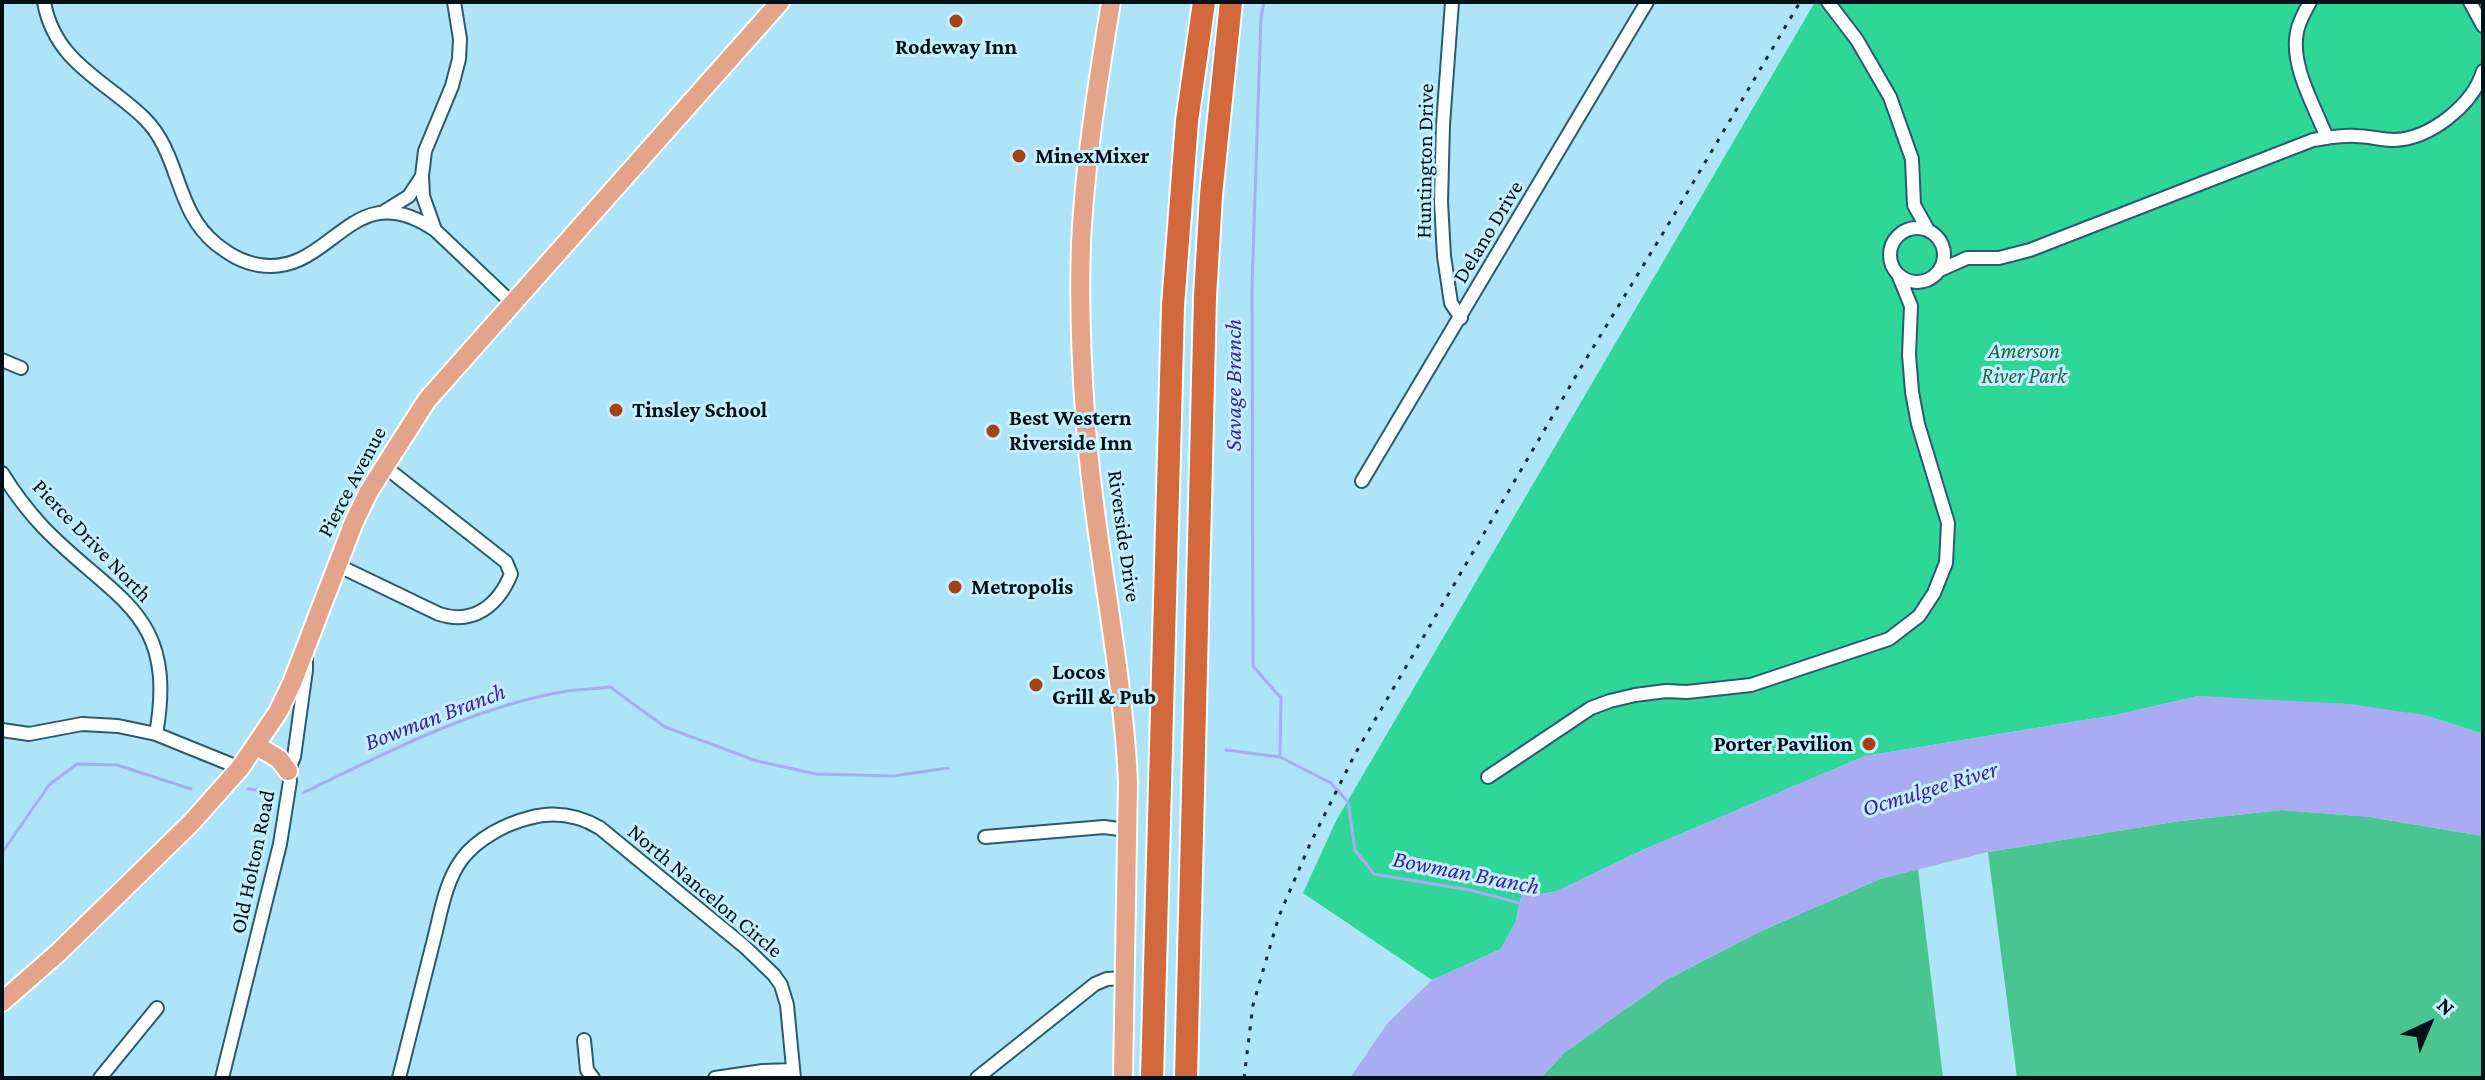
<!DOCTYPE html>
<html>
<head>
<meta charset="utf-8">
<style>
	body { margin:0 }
	#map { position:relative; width:2485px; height:1080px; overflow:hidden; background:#ade4f7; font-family:"Crimson Pro",serif }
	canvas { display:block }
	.frame { position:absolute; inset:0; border:4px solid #001017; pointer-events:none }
	.north { position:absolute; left:2389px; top:984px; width:80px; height:80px; -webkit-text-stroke:6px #c4efff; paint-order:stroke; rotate:44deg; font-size:22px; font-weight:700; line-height:32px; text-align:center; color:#001017 }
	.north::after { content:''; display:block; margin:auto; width:28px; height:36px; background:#001017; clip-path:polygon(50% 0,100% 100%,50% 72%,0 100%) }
</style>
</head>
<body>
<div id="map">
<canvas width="2485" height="1080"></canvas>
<div class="frame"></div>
<div class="north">N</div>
</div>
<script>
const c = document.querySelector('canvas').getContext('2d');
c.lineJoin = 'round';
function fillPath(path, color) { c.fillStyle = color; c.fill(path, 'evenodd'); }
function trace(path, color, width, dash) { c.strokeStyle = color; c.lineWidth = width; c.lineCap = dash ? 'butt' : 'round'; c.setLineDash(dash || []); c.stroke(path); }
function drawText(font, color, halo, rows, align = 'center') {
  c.font = font + ' "Crimson Pro",serif'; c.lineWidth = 6; c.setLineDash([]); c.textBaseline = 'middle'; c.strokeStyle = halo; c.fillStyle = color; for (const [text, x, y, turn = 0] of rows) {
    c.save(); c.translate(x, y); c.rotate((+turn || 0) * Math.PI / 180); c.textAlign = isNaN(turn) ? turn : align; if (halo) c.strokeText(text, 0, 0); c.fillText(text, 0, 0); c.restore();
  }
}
fillPath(new Path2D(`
	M1815,2H2483V734L2424,715L2198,696L2116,715L1865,756L1645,849L1557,891L1541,894L1531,891L1522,892L1516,921L1501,949L1432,980L1303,893L1336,821Z`), '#2ed697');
fillPath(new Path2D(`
	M2282,810L2370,817L2483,836V1078H2017L1988,852L2180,821Z
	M1918,869L1943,1078H1541L1565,1052L1668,979L1759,932L1880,879Z`), '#49c591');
fillPath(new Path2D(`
	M2198,696L2350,704L2424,715L2483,734V836L2370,817L2282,810L2180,821L1988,852L1880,879L1759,932L1668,979L1565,1052L1541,1078H1350L1387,1024L1432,980L1501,949L1516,921L1522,892L1531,891L1542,894L1557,891L1645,849L1865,756L2116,715Z`), '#aaacf3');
trace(new Path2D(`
	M1264,2L1261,17L1252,286L1253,666L1281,698L1280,757
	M1226,750L1280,757L1331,783L1348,802L1355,850L1374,874L1470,890L1523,904
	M248,789L275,792
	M303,793C385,753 476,706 567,691C581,689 595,689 610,687L665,727L757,761L816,774L893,776L948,768
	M2,853L49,785L77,764L117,765L191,789`), '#aaacf3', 3);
const minor = new Path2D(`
	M44,2C55,63 105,80 144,118C181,154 174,210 216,244C229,254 241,262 259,265C333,277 350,172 435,230
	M454,2L460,39L459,59L452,86L425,151L422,176L423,196L435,230L513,304
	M1452,2L1443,125L1441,202L1444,256L1451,303L1461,318
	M1828,2L1857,40L1890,97L1912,159L1914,205L1928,230
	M2310,2C2305,11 2299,21 2297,32C2290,66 2315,107 2327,138
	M2470,2L2483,26
	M385,211L409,196L422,176
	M1890 255a27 27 0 1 1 54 0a27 27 0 1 1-54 0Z
	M1940,270L1967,258H1999L2030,250L2313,140C2327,138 2341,135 2356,136C2369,136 2381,140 2394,140C2430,139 2473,105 2483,71
	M2,360L21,368
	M2,473C13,491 28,511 43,527C114,601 178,611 156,734
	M1362,481L1647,2
	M337,565L439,614C473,625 498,606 511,574L506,562L384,466
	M2,730L29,734L82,724L118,726L156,734L240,768
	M1488,777L1591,708L1610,701L1635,695L1666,691L1687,692L1751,685L1889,639L1919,616L1934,593L1946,563L1948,523L1918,424L1912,392L1909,355L1911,306L1898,274
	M985,837L1104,827L1127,830
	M584,1040L587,1070L593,1078
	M100,1078L157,1008
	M222,1078L280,844L290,781L288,771L294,757L306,670V655
	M399,1078C410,1034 421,990 432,947C440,918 444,883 462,859C477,839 505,824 529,818C554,811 578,815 600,828L745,947L774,975L781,985L787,1005L794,1078
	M715,1078L763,1071L793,1070
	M977,1078L1095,984L1107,979L1126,978`);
const primary = new Path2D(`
	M1111,2C1098,82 1085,162 1081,243C1079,300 1081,357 1085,413C1093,537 1122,658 1128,781L1123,1078
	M257,746L279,759L288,771
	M2,1002L59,952L191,823L240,768L278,712L292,683L354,522L369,491L427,400L780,2`);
const motorway = new Path2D(`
	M1152,1078L1173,306L1187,121L1204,2
	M1186,1078L1205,297L1211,195L1231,2`);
trace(minor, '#285d6e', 16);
trace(primary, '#fff', 22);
trace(motorway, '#fff', 26);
trace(minor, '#fff', 12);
trace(primary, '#e4a48a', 18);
trace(motorway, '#d2683c', 22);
trace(new Path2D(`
	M1244,1078L1253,1005L1279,916L1310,844L1355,754L1583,364L1671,220L1800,2`), '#162b34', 3, [4, 8]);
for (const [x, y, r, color] of [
	[956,21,8,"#a64211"],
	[1019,156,8,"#a64211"],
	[616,410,8,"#a64211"],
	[993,431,8,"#a64211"],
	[955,587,8,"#a64211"],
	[1036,685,8,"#a64211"],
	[1869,744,8,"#a64211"]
]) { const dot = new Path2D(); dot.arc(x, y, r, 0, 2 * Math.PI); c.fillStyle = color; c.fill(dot); trace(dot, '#c4efff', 3); }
drawText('bold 22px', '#001017', '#c4efff', [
	["Rodeway Inn",956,47,"center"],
	["MinexMixer",1035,156],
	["Tinsley School",632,410],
	["Best Western",1009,418],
	["Riverside Inn",1009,443],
	["Metropolis",971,587],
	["Locos",1052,672],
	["Grill & Pub",1052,697],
	["Porter Pavilion",1853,744,"right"]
], 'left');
drawText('22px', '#001017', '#c4efff', [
	["Huntington Drive",1425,161,-89],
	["Delano Drive",1488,232,-59],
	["Pierce Avenue",352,482,-62],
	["Riverside Drive",1124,536,82],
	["Pierce Drive North",92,541,46],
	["Old Holton Road",253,862,-78],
	["North Nancelon Circle",705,891,40]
]);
drawText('italic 22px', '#256449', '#c4efff', [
	["Amerson",2024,351],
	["River Park",2024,376]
]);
drawText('italic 24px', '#3d1ea6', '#c4efff', [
	["Savage Branch",1234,385,-90],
	["Bowman Branch",435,717,-21],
	["Ocmulgee River",1930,789,-17],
	["Bowman Branch",1466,873,11]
]);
</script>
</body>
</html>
